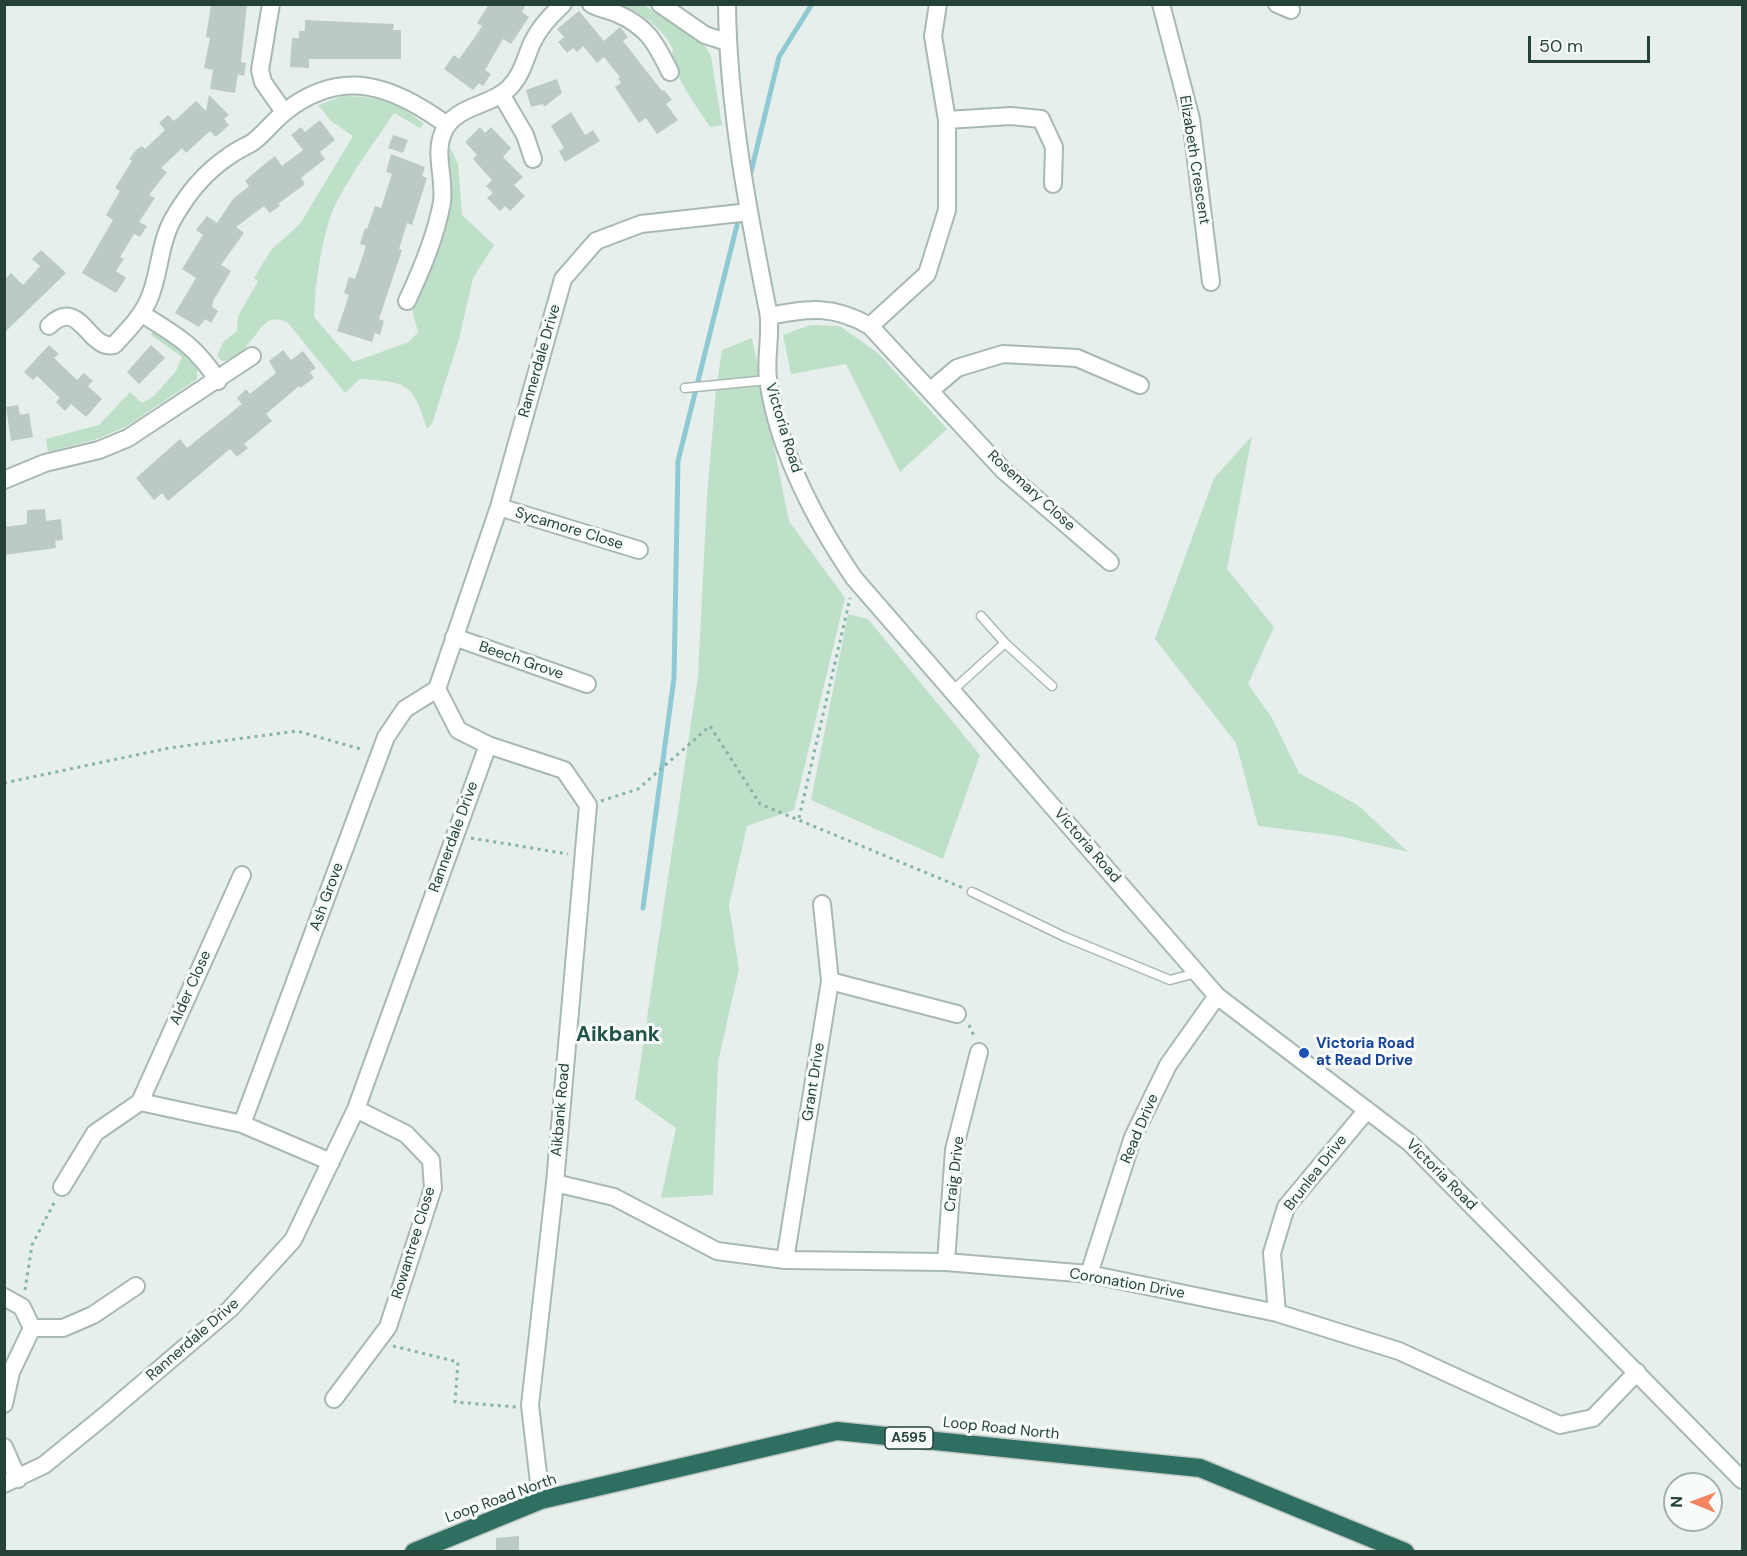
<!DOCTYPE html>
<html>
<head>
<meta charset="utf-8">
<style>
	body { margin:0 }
	#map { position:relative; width:1747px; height:1556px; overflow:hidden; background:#e6efeb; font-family:"DM Sans",sans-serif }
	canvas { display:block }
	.frame { position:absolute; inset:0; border:6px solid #24423a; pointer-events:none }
	.north { position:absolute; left:1663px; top:1472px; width:60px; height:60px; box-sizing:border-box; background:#f7fbf9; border:2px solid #a3b1ad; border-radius:50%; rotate:271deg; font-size:16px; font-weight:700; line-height:24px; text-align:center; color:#24423a }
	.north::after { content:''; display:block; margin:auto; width:21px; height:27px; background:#f4845f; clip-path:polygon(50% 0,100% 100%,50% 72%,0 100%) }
	.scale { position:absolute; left:1528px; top:36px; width:122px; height:27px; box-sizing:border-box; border:3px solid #24423a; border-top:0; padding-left:8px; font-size:18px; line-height:21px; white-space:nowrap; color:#24423a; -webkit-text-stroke:4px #f7fbf9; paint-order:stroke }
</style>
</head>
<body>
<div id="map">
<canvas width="1747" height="1556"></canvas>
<div class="frame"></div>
<div class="north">N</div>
<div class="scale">50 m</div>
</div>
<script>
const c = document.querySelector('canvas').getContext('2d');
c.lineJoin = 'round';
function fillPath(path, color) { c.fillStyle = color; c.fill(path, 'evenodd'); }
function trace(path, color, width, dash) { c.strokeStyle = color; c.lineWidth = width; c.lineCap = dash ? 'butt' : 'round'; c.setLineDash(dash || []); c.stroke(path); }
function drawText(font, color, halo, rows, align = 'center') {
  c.font = font + ' "DM Sans",sans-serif'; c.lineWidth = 6; c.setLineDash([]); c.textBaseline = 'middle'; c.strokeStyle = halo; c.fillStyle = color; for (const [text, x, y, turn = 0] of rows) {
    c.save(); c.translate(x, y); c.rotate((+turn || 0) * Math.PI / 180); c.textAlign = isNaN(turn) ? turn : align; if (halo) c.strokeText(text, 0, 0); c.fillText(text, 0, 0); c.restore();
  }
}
fillPath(new Path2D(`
	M624,5H644L705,46L711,56L722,125L710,127C698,107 668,71 673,49C662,28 645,16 624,5Z
	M343,96C379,97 396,101 424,124L420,128L394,113C375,142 339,189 329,221C320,251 315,285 314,317L353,362L409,342L418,332L412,310L446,157H450V147L458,164L462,215L494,245L473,278L459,339L432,424L427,429C413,382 407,382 360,379L345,393L288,323C266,310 260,333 246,346L247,348L231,360L222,361L217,356L223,342L237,331L238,316L258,281L254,278L271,250L300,224L353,136L331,121L318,105Z
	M810,325L840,326L879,354L947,429L900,472L846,364L791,374L783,335Z
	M155,329L200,364L197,367V379L127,426L97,439L48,452L46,439L99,425L130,392L142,403L154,396L176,371L182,357L151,335Z
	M752,338L789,521L845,598L794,810L747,826L729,905L739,969L718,1062L713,1195L661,1198L676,1128L635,1099L698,676L707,497L716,390L722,350Z
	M1252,436L1227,569L1274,627L1248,684L1272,718L1299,773L1359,806L1408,852L1339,836L1258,826L1236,743L1155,639L1214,478Z
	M848,614L868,619L980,755L943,859L811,800Z`), '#bfe0c8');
trace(new Path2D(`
	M750,176L779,57L812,4
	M643,908L674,678L678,461L739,217`), '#8ec9d4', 5);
fillPath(new Path2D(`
	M211,4H247L241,62L246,63L244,76L238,74L235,93L210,89L213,70L204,68L210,38L206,37Z
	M489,4H526L522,12L529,17L511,44L503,39L485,70L491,74L483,86L479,83L473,90L444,69L454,55L459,59L475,37L482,26L477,23Z
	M579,11L604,41L620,27L628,37L623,41L662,91L664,90L672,100L666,104L678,120L657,134L646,118L639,123L615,87L621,83L618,78L620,77L604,57L597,63L583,46L577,52L573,48L567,53L558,42L564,37L557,29Z
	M305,20L394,24L393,30H401V59H309V68L290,67L292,38H299V31H305Z
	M557,79L562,93L544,107L543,104L531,107L526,90Z
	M209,95L229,115L224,119L229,125L216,137L210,131L186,153L182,148L161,168L167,172L149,195L155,198L139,222L147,226L140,237L134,234L120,257L124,259L116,271L126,278L116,293L82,273L113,220L106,215L120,191L115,188L132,161L129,159L137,149L142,146L145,149L165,130L159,123L168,115L174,121L196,101L206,111Z
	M571,112L585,135L593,130L600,141L565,162L559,151L564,148L551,126Z
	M320,120L335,140L320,152L325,159L301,178L305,184L278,204L280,206L270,213L264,206L236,227L244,233L221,265L231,271L213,301L212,307L218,311L211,323L205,319L199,327L175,313L196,278L182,269L203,235L196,230L207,216L217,223L233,199L249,186L245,181L261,167L275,156L282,166L303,150L291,135L301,127L305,132Z
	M480,127L485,133L491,127L511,148L503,157L523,177L514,185L525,196L510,211L505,206L500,211L487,198L493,193L486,186L492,180L473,159L477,155L465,142Z
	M393,135L408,140L403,153L388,148Z
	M391,154L425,167L422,176L427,178L412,225L407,223L399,249L402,250L379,319L384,321L380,335L375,333L372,342L337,331L349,295L344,293L349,277L355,279L366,246L360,244L365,228L367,229L375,206L381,208L392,174L386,172Z
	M41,250L66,273L4,333V280L11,273L23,285L40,266L32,259Z
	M49,345L59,354L54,358L77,380L84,373L93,381L88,386L102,399L86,417L71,404L65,411L56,402L60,398L37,376L33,380L24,372Z
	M151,345L165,358L139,384L127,372Z
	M283,350L291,360L303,351L316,368L310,372L314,378L300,388L299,386L266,414L272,421L244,444L248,448L237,457L230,449L168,501L162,493L154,500L136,478L180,439L187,448L242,404L237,398L246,389L250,394L276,373L269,361Z
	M18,405L20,415L29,413L33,437L11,441L6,407Z
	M45,509L46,521L61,519L63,540L55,541L56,548L4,555V527L27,524V510Z
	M519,1536V1551H496V1538Z`), '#bbcac4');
const lane = new Path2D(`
	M685,388L768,380
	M981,616L1005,643L1052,686
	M953,690L1005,643
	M972,892L1065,937L1170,980L1196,973`);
const street = new Path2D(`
	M271,4L260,70L263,82L284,112
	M591,4C600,9 609,10 618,14C648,27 656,44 670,72
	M660,4L705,35L727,42
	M727,4C728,107 748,211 768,311C772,333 765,357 768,379C778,451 814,519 854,578L1217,996L1410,1143L1742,1480
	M1161,4L1191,119L1211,282
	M1277,4L1291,10
	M501,94L525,135L533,159
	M947,120L1011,116L1041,119L1054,147L1053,184
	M407,301C422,269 436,236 442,202C445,179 434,154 443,133C454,105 490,107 509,88C522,75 525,59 532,43C539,28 551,15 563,4
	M142,314C176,335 196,346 218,381
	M769,316C809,308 833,305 870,326L1004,471L1110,562
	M49,326C80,295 88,351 114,345C129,329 144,314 151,294C160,270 160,242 173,219C188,193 204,173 229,156C237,150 245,147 253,142C265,133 274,120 286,111C344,66 395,87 447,125
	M870,326L927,274L947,210V120L933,36L938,4
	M931,390L957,368L1003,354L1077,358L1140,385
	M4,480L45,463L99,450L128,438L252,356
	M499,507L639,550
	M454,637L587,684
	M488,745L564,770L588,805L555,1183L530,1405L541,1500
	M830,981L957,1014
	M140,1102L242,875
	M242,1124L386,737L405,709L437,689
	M555,1183L614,1197L717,1251L785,1260L946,1262L1089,1274L1277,1313L1399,1351L1560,1425L1593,1418L1637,1372
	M62,1187L95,1133L140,1102L242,1124L331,1162
	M785,1260L830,981L822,904
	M946,1262L954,1150L979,1052
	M1089,1274L1133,1137L1168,1065L1217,996
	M4,1297L22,1307L32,1328L11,1372L4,1404
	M1277,1313L1272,1253L1286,1207L1367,1110
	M32,1328H63L93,1315L136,1286
	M334,1399L388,1327L433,1188L431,1160L406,1134L356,1109
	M4,1447L18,1479
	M4,1484L44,1465L103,1417L230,1309L293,1240L356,1109L488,745L458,730L437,689L499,507L563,279L596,241L641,224L749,212`);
const highway = new Path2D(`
	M414,1552L541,1500L837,1431L1200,1468L1405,1552`);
trace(lane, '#a8b8b2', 11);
trace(street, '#a8b8b2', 20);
trace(highway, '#c2cac8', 21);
trace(new Path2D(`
	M4,783L169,748L297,731L364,750
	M601,801L638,789L710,726L760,804L963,888
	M799,818L850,598
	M471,838L568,854
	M969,1025L975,1038
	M25,1290L32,1245L55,1201
	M393,1346L458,1362L455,1402L516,1407`), '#86b3a5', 3, [3, 4.5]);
trace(lane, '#fff', 8);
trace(street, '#fff', 16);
trace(highway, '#2f6f62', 18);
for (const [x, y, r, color] of [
	[1304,1053,6,"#1a4fb4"]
]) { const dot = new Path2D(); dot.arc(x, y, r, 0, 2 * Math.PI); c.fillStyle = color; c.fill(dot); trace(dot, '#f7fbf9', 2); }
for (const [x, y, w] of [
	[909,1438,48]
]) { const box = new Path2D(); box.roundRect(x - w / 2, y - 11, w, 22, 4.5); c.fillStyle = '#f7fbf9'; c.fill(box); trace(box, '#24423a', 1.5); }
drawText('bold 14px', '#24423a', null, [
	["A595",909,1438]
]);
drawText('15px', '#24423a', '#f7fbf9', [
	["Elizabeth Crescent",1194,160,81],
	["Rannerdale Drive",540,361,-74],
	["Victoria Road",783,428,73],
	["Rosemary Close",1031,491,42],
	["Sycamore Close",569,529,17],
	["Beech Grove",521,661,19],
	["Rannerdale Drive",454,837,-70],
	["Victoria Road",1087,846,49],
	["Ash Grove",327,897,-70],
	["Alder Close",191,988,-66],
	["Grant Drive",814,1082,-81],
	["Aikbank Road",561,1110,-85],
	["Read Drive",1140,1129,-67],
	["Brunlea Drive",1316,1173,-52],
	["Craig Drive",955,1174,-83],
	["Victoria Road",1441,1175,45],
	["Rowantree Close",414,1243,-73],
	["Coronation Drive",1127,1284,10],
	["Rannerdale Drive",193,1340,-41],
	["Loop Road North",1001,1429,6],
	["Loop Road North",501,1499,-20]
]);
drawText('bold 15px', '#164399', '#f7fbf9', [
	["Victoria Road",1316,1044],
	["at Read Drive",1316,1061]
], 'left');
drawText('bold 21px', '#1f5548', '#f7fbf9', [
	["Aikbank",618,1035]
]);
</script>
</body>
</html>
